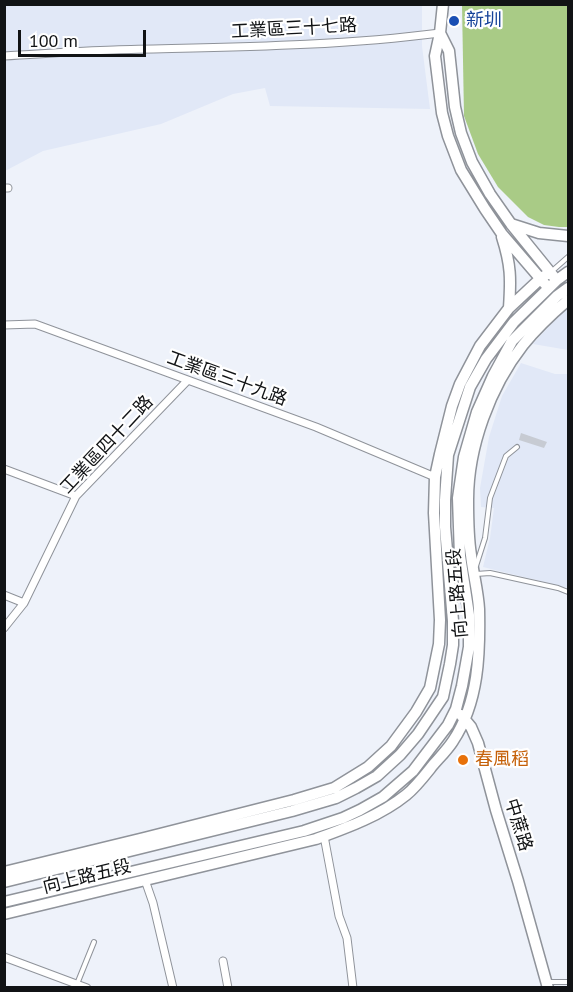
<!DOCTYPE html>
<html>
<head>
<meta charset="utf-8">
<style>
	body { margin:0 }
	#map { position:relative; width:573px; height:992px; overflow:hidden; background:#eef2fa; font-family:"PT Sans",sans-serif }
	canvas { display:block }
	.frame { position:absolute; inset:0; border:6px solid #111315; pointer-events:none }
	.scale { position:absolute; left:18px; top:30px; width:128px; height:27px; box-sizing:border-box; border:3px solid #111315; border-top:0; padding-left:8px; font-size:18px; line-height:21px; white-space:nowrap; color:#111315; -webkit-text-stroke:4px #fff; paint-order:stroke }
</style>
</head>
<body>
<div id="map">
<canvas width="573" height="992"></canvas>
<div class="frame"></div>
<div class="scale">100 m</div>
</div>
<script>
const c = document.querySelector('canvas').getContext('2d');
c.lineJoin = 'round';
function fillPath(path, color) { c.fillStyle = color; c.fill(path, 'evenodd'); }
function trace(path, color, width, dash) { c.strokeStyle = color; c.lineWidth = width; c.lineCap = dash ? 'butt' : 'round'; c.setLineDash(dash || []); c.stroke(path); }
function drawText(font, color, halo, rows, align = 'center') {
  c.font = font + ' "PT Sans","Noto Sans TC",sans-serif'; c.lineWidth = 4.5; c.setLineDash([]); c.textBaseline = 'middle'; c.strokeStyle = halo; c.fillStyle = color; for (const [text, x, y, turn = 0] of rows) {
    c.save(); c.translate(x, y); c.rotate((+turn || 0) * Math.PI / 180); c.textAlign = isNaN(turn) ? turn : align; if (halo) c.strokeText(text, 0, 0); c.fillText(text, 0, 0); c.restore();
  }
}
fillPath(new Path2D(`
	M5,5H422V46L430,109L270,106L265,88L233,94L161,124L43,151L5,171Z
	M568,308V350L533,344L552,323Z
	M521,363L555,374H568V588L483,567L490,538L494,508L481,507L480,488L489,437L502,396Z`), '#e1e8f7');
fillPath(new Path2D(`
	M462,5H568V227H559L544,225L528,217L498,187L478,154L464,116Z`), '#a9cb86');
fillPath(new Path2D(`
	M521,433L547,442L544,448L519,440Z`), '#c7cbd3');
const lane = new Path2D(`
	M551,272L568,257
	M476,566L485,538L490,498L506,456L517,447
	M476,574L490,573L558,588L568,592
	M547,982H568
	M77,984L94,942`);
const street = new Path2D(`
	M4,56C41,54 77,51 114,50C223,47 332,47 440,33
	M4,188H8
	M4,325L35,324L316,427L435,477
	M4,469L76,496
	M4,595L24,603
	M4,628L24,603L76,496L187,381
	M324,836L339,916L347,938L353,988
	M145,880L153,903L173,988
	M4,957L87,988
	M223,961L228,988`);
const secondary = new Path2D(`
	M443,4L440,33L435,56L442,113L448,136L461,170L485,209L502,234L545,284
	M440,33L449,51L455,107L461,133L472,162L490,194L511,224L554,277
	M511,224L539,233L568,236
	M502,237C511,265 511,279 509,308
	M461,715L471,727L478,743L496,810L518,881L548,988
	M4,872L144,838L294,800L334,788L368,767L391,746L416,712L430,688L439,644L440,620L434,513L435,477L440,454L452,406L460,384L480,346L509,308L540,279L550,272
	M4,882L292,811L336,798L356,788L377,776L400,755L418,734L443,697L450,664L453,645V621L445,527V500L448,455L470,387L486,359L514,322L557,280L568,272
	M4,902L304,831L343,818L360,810L383,797L413,771L448,725L456,709L462,686L469,647V615L460,556L458,498L464,457L477,412L493,376L512,341L557,296L568,288
	M4,914L316,839C346,828 380,816 406,795C416,787 425,775 433,765C440,757 448,749 453,741C479,702 480,653 479,609C478,591 473,573 471,555C468,537 468,518 468,500C468,447 490,387 523,345C535,330 554,312 568,300`);
trace(lane, '#8f939a', 6);
trace(street, '#8f939a', 9);
trace(secondary, '#8f939a', 13);
trace(lane, '#fff', 4);
trace(street, '#fff', 7);
trace(secondary, '#fff', 10);
for (const [x, y, r, color] of [
	[454,21,6,"#1a4fb4"],
	[463,760,6,"#e8710a"]
]) { const dot = new Path2D(); dot.arc(x, y, r, 0, 2 * Math.PI); c.fillStyle = color; c.fill(dot); trace(dot, '#fff', 2); }
drawText('18px', '#164399', '#fff', [
	["新圳",466,21]
], 'left');
drawText('18px', '#111315', '#fff', [
	["工業區三十七路",294,29,-3],
	["工業區三十九路",227,379,20],
	["工業區四十二路",107,445,-47],
	["向上路五段",458,593,-95],
	["中蔗路",518,825,73],
	["向上路五段",87,877,-14]
]);
drawText('18px', '#c56008', '#fff', [
	["春風稻",475,760]
], 'left');
</script>
</body>
</html>
